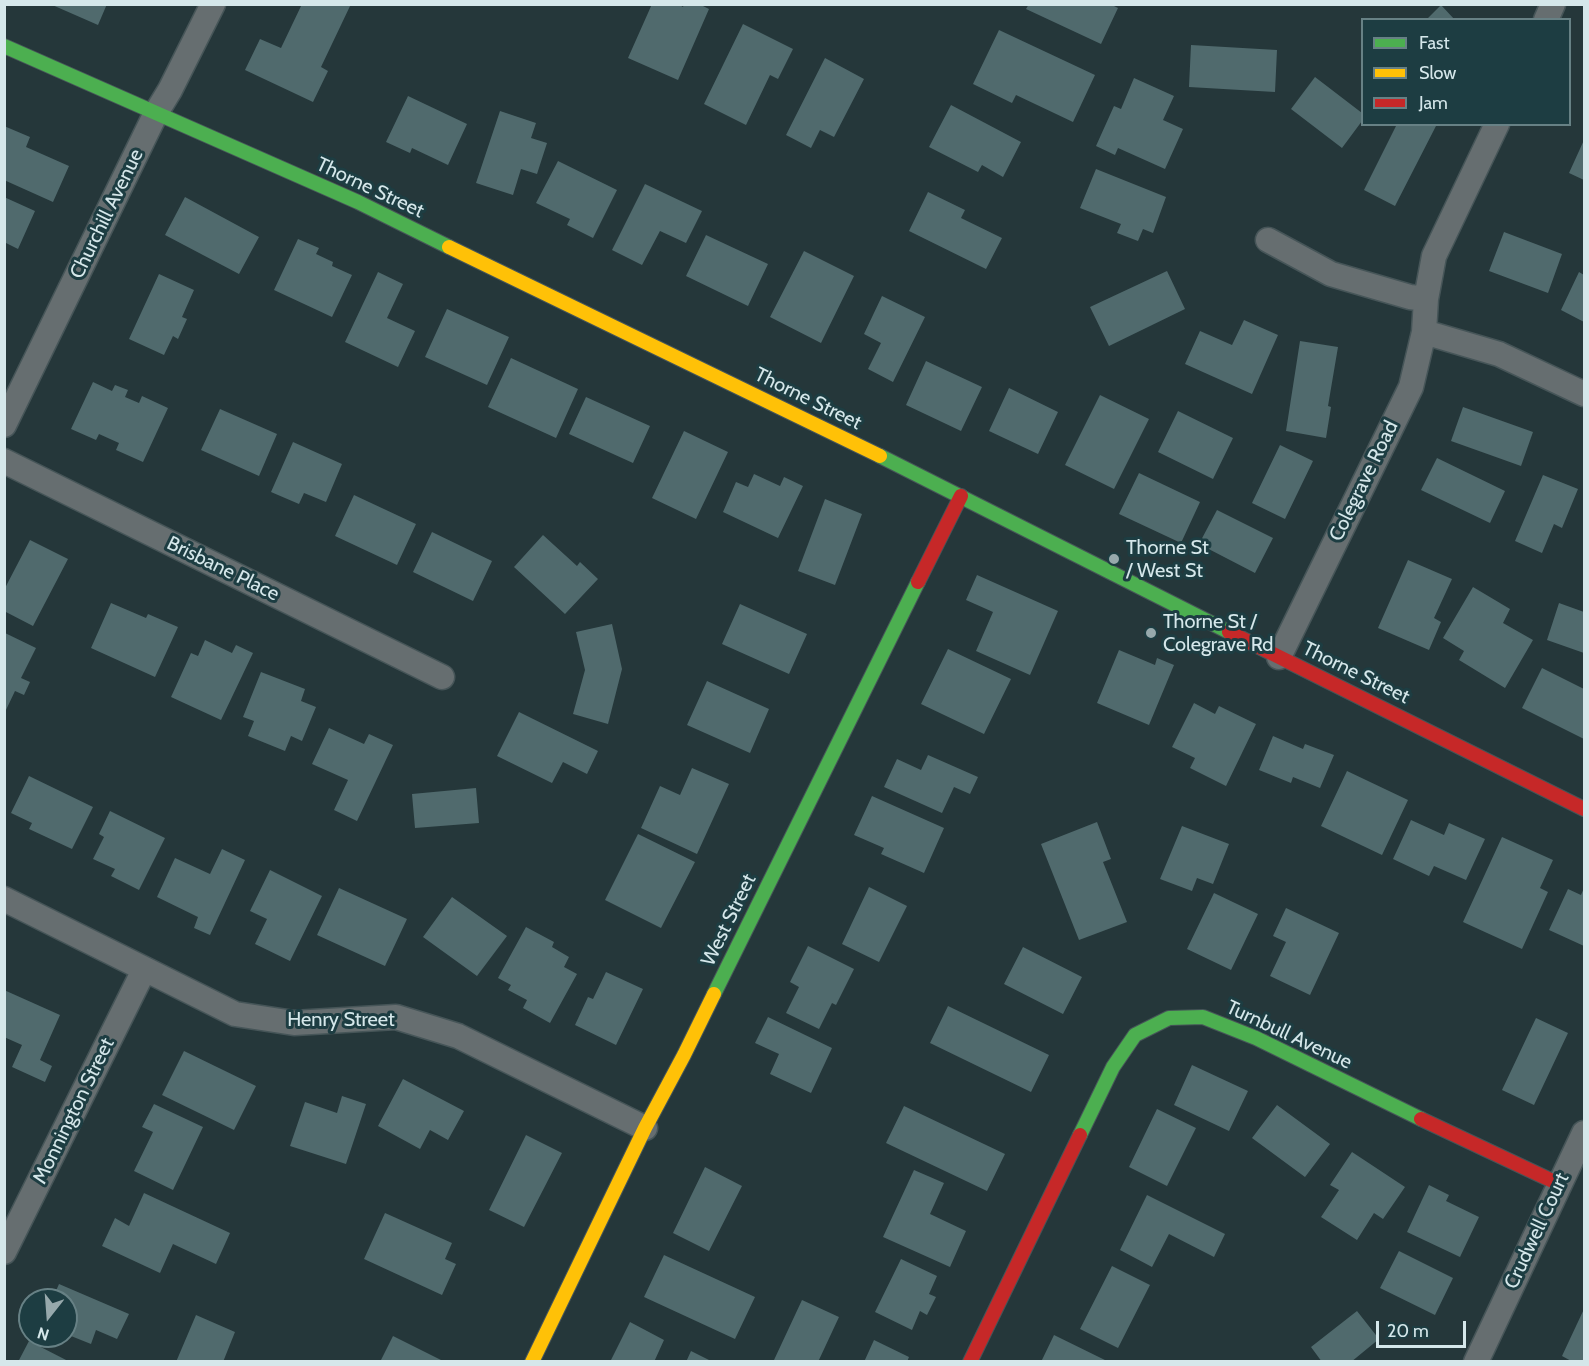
<!DOCTYPE html>
<html>
<head>
<meta charset="utf-8">
<style>
	body { margin:0 }
	#map { position:relative; width:1589px; height:1366px; overflow:hidden; background:#25373a; font-family:Cabin,sans-serif }
	canvas { display:block }
	.frame { position:absolute; inset:0; border:6px solid #d5e7ea; pointer-events:none }
	.legend { position:absolute; left:1361px; top:18px; width:210px; height:108px; box-sizing:border-box; background:#1d3d42; border:2px solid #678185; margin:0; padding:8px 10px; list-style:none; font-size:18px; color:#d5e7ea }
	.legend li { display:flex; align-items:center; gap:12px; height:30px }
	.legend b { width:30px; border:2px solid #678185 }
	.north { position:absolute; left:18px; top:1288px; width:60px; height:60px; box-sizing:border-box; background:#1d3d42; border:2px solid #678185; border-radius:50%; rotate:197deg; font-size:16px; font-weight:700; line-height:24px; text-align:center; color:#d5e7ea }
	.north::after { content:''; display:block; margin:auto; width:21px; height:27px; background:#97a9ac; clip-path:polygon(50% 0,100% 100%,50% 72%,0 100%) }
	.scale { position:absolute; left:1376px; top:1321px; width:90px; height:27px; box-sizing:border-box; border:3px solid #d5e7ea; border-top:0; padding-left:8px; font-size:18px; line-height:21px; white-space:nowrap; color:#d5e7ea; -webkit-text-stroke:4px #1d3d42; paint-order:stroke }
</style>
</head>
<body>
<div id="map">
<canvas width="1589" height="1366"></canvas>
<div class="frame"></div>
<ul class="legend">
<li><b style="height:8px;background:#4caf50"></b>Fast</li>
<li><b style="height:8px;background:#ffc107"></b>Slow</li>
<li><b style="height:8px;background:#c62828"></b>Jam</li>
</ul>
<div class="north">N</div>
<div class="scale">20 m</div>
</div>
<script>
const c = document.querySelector('canvas').getContext('2d');
c.lineJoin = 'round';
function fillPath(path, color) { c.fillStyle = color; c.fill(path, 'evenodd'); }
function trace(path, color, width, dash) { c.strokeStyle = color; c.lineWidth = width; c.lineCap = dash ? 'butt' : 'round'; c.setLineDash(dash || []); c.stroke(path); }
function drawText(font, color, halo, rows, align = 'center') {
  c.font = font + ' Cabin,sans-serif'; c.lineWidth = 6; c.setLineDash([]); c.textBaseline = 'middle'; c.strokeStyle = halo; c.fillStyle = color; for (const [text, x, y, turn = 0] of rows) {
    c.save(); c.translate(x, y); c.rotate((+turn || 0) * Math.PI / 180); c.textAlign = isNaN(turn) ? turn : align; if (halo) c.strokeText(text, 0, 0); c.fillText(text, 0, 0); c.restore();
  }
}
fillPath(new Path2D(`
	M50,4H107L98,25Z
	M302,4H351L321,67L328,71L313,102L245,70L260,39L281,48Z
	M652,4H678L683,7L684,4H699L709,9L678,80L628,58Z
	M1029,4H1110L1118,8L1101,44L1026,9Z
	M1441,5L1455,20H1426Z
	M743,24L793,49L778,79L770,75L746,125L704,104Z
	M999,30L1095,75L1073,122L1016,95L1012,103L973,84Z
	M1191,45L1277,50L1275,92L1189,87Z
	M825,58L864,79L834,137L820,130L811,148L786,135Z
	M1315,77L1362,113V121L1342,148L1291,109Z
	M1134,78L1174,96L1163,120L1183,129L1165,169L1118,148L1115,155L1096,146L1114,106L1121,109Z
	M408,96L467,124L448,165L412,148L410,153L386,142Z
	M951,105L1021,142L1003,177L982,165L978,172L929,147Z
	M500,111L536,123L531,138L547,143L537,174L521,169L513,195L476,183Z
	M1397,124H1437L1395,206L1364,190Z
	M4,126L30,137L26,147L69,166L53,202L4,180Z
	M1584,140V180L1569,173Z
	M558,161L617,190L593,238L567,225L570,219L536,203Z
	M1096,169L1166,197L1153,233L1143,229L1138,241L1117,233L1121,224L1080,208Z
	M645,184L702,211L686,243L660,231L642,265L612,250Z
	M928,192L965,210L961,218L1002,238L986,269L909,231Z
	M4,197L35,211L18,249L4,242Z
	M185,197L259,237L239,274L165,235Z
	M1504,232L1562,254L1548,293L1489,271Z
	M706,235L768,264L748,306L686,276Z
	M298,239L319,248L316,254L333,262L332,266L352,275L332,317L274,290Z
	M804,251L854,276L821,343L770,317Z
	M1167,271L1185,309L1109,346L1090,307Z
	M378,272L403,284L387,318L415,331L398,367L345,342Z
	M1579,272L1584,275V322L1561,310Z
	M159,274L194,290L182,317L187,319L178,339L173,336L164,355L129,339Z
	M882,296L925,317L893,382L868,369L881,343L864,334Z
	M447,309L509,337L487,385L425,357Z
	M1244,320L1278,335L1252,394L1185,364L1200,331L1232,345Z
	M1300,341L1338,347L1328,406L1331,407L1326,438L1286,431Z
	M511,358L578,389L556,438L488,407Z
	M926,361L982,387L961,431L906,405Z
	M93,382L112,391L115,385L128,390L125,397L139,403L142,396L168,408L143,462L116,450L119,443L99,434L96,440L71,429Z
	M1009,388L1058,412L1038,454L989,431Z
	M1100,395L1149,419L1114,489L1065,465Z
	M586,397L650,426L633,463L569,434Z
	M1463,407L1533,432L1521,466L1451,441Z
	M220,409L277,434L259,476L201,450Z
	M1178,411L1233,438L1213,479L1158,452Z
	M684,431L728,452L696,519L652,498Z
	M293,442L342,464L326,502L304,493L299,504L271,492Z
	M1280,445L1313,461L1285,519L1252,503Z
	M1437,458L1505,491L1490,523L1421,490Z
	M1139,473L1200,502L1181,543L1119,514Z
	M754,474L780,486L784,477L803,486L778,538L723,512L736,482L748,487Z
	M1543,475L1578,489L1562,528L1554,524L1542,553L1515,541Z
	M354,495L416,524L397,565L335,536Z
	M825,499L862,514L835,585L798,571Z
	M1217,510L1273,538L1255,573L1199,544Z
	M432,532L492,561L473,601L413,572Z
	M543,535L577,566L580,562L598,579L565,614L514,567Z
	M30,540L68,559L33,626L4,611V590Z
	M1408,560L1452,579L1434,618L1441,622L1429,650L1378,628Z
	M977,575L1058,611L1030,675L976,651L993,612L966,600Z
	M1473,587L1510,609L1503,623L1533,640L1505,688L1459,660L1464,651L1443,638Z
	M111,603L146,618L148,614L178,627L155,677L91,648Z
	M1559,603L1584,612V653L1547,640Z
	M740,604L807,634L789,674L722,644Z
	M612,624L622,669L608,724L573,714L585,670L576,632Z
	M5,633L36,648L21,678L30,682L24,695L15,691L6,710L5,709Z
	M205,640L232,653L236,645L253,653L221,720L171,697L191,653L198,656Z
	M948,649L1011,679L984,734L921,704Z
	M1119,650L1155,665L1157,658L1174,665L1149,725L1097,703Z
	M1542,668L1584,689V739L1522,708Z
	M261,672L305,689L301,701L316,707L302,741L291,736L285,751L248,736L254,721L243,717Z
	M707,681L769,709L750,753L687,725Z
	M1194,703L1215,714L1219,706L1256,724L1226,786L1190,768L1195,758L1172,747Z
	M519,712L598,751L587,774L563,762L552,783L497,756Z
	M329,728L364,744L369,734L393,745L357,821L334,810L348,780L312,764Z
	M1273,736L1303,749L1305,744L1334,755L1320,788L1293,777L1291,783L1259,770Z
	M928,755L978,777L970,794L954,787L942,813L884,787L897,759L921,770Z
	M692,768L729,784L697,854L641,828L660,786L680,795Z
	M1347,771L1408,800L1382,855L1321,826Z
	M29,776L93,807L72,849L29,829L32,823L11,813Z
	M476,788L479,823L415,828L412,794Z
	M872,796L944,828L924,873L881,854L884,848L854,835Z
	M110,811L165,838L139,890L111,876L115,869L93,859L104,837L99,834Z
	M1411,820L1444,835L1449,823L1485,839L1466,880L1434,866L1429,876L1393,859Z
	M1097,822L1111,859L1103,862L1127,922L1079,940L1041,844Z
	M1182,826L1229,844L1213,884L1197,878L1192,891L1160,879Z
	M638,834L695,862L661,928L605,900Z
	M1502,837L1553,860L1540,888L1548,892L1522,949L1463,922Z
	M222,849L245,860L210,935L194,928L198,917L157,897L175,858L210,874Z
	M270,870L322,896L290,961L255,944L267,919L250,911Z
	M869,887L907,906L879,962L842,944Z
	M339,888L407,919L385,966L317,935Z
	M1584,888V946L1549,930L1568,889L1581,895Z
	M1214,893L1258,914L1231,970L1187,949Z
	M452,897L507,936L477,976L423,937Z
	M1286,908L1339,933L1310,995L1270,976L1286,942L1273,936Z
	M526,927L554,942L552,947L569,957L564,967L577,974L550,1023L523,1008L527,1000L508,990L511,985L498,978Z
	M808,946L854,969L836,1005L832,1003L819,1029L786,1013L799,987L790,982Z
	M1023,947L1082,977L1063,1014L1004,984Z
	M606,972L643,989L616,1045L575,1025L588,997L593,999Z
	M4,990L60,1015L40,1060L52,1066L45,1082L12,1067L22,1045L4,1037Z
	M948,1006L1049,1055L1031,1092L930,1043Z
	M768,1017L832,1048L811,1093L770,1074L779,1054L755,1043Z
	M1536,1018L1568,1033L1534,1105L1502,1090Z
	M184,1051L256,1086L234,1130L162,1095Z
	M1192,1065L1248,1091L1229,1131L1174,1105Z
	M403,1079L464,1111L448,1140L430,1130L420,1149L378,1126Z
	M342,1096L366,1104L346,1164L290,1146L305,1102L337,1113Z
	M154,1104L203,1127L173,1190L134,1171L153,1132L142,1127Z
	M1277,1105L1330,1144L1305,1177L1252,1138Z
	M904,1106L1005,1154L987,1191L886,1143Z
	M1157,1109L1196,1128L1167,1186L1129,1167Z
	M526,1135L562,1153L524,1227L489,1210Z
	M1352,1152L1405,1187L1383,1219L1374,1213L1357,1240L1321,1217L1339,1190L1330,1185Z
	M705,1167L742,1186L709,1251L673,1233Z
	M914,1170L944,1183L930,1214L966,1231L950,1267L883,1237Z
	M1429,1185L1449,1195L1446,1201L1479,1217L1460,1257L1407,1232Z
	M144,1193L230,1233L216,1264L173,1244L160,1273L102,1246L115,1218L129,1226Z
	M1147,1195L1225,1234L1214,1257L1169,1234L1152,1267L1120,1250Z
	M385,1213L452,1243L445,1259L456,1264L442,1295L364,1259Z
	M1399,1251L1453,1278L1435,1315L1380,1288Z
	M664,1255L755,1297L735,1339L644,1297Z
	M901,1259L937,1276L929,1294L936,1297L927,1315L920,1311L912,1330L875,1312Z
	M1112,1266L1150,1285L1118,1348L1080,1329Z
	M59,1284L129,1314L117,1339L96,1330L91,1344L66,1334V1300H52Z
	M802,1300L839,1317L818,1362H777L774,1360Z
	M1584,1309V1362H1573L1562,1356Z
	M1357,1311L1379,1339L1351,1362H1322L1311,1347Z
	M196,1315L235,1332L223,1362H176Z
	M630,1322L664,1340L654,1362H610Z
	M1054,1335L1109,1362H1041Z
	M393,1336L445,1362H380Z
	M874,1340L909,1357L907,1362H864Z
	M29,1341L70,1362H18Z
	M691,1351L713,1362H686Z`), '#506a6d');
const street = new Path2D(`
	M1546,20L1553,4
	M1268,240L1331,274L1410,297L1426,299
	M1424,332L1499,354L1584,394
	M4,425L156,113L170,90L213,4
	M4,461L442,677
	M1279,657L1411,387L1424,332L1426,299L1434,256L1497,124
	M4,899L235,1014L294,1023L396,1017L458,1036L645,1128
	M4,1252L144,970
	M1476,1362L1584,1133`);
const fast = new Path2D(`
	M4,46L358,202L449,247
	M880,456L1229,632
	M714,994L918,582
	M1080,1135L1113,1067L1135,1035L1169,1018L1203,1017L1256,1038L1421,1119`);
const slow = new Path2D(`
	M449,247L880,456
	M532,1362L645,1128L684,1055L714,994`);
const jam = new Path2D(`
	M918,582L961,496
	M1229,632L1584,809
	M1421,1119L1559,1184
	M970,1362L1080,1135`);
trace(street, '#465558', 27);
trace(fast, '#465558', 16);
trace(slow, '#465558', 16);
trace(jam, '#465558', 16);
trace(street, '#666e70', 24);
trace(fast, '#4caf50', 14);
trace(slow, '#ffc107', 14);
trace(jam, '#c62828', 14);
for (const [x, y, r, color] of [
	[1114,559,6,"#97a9ac"],
	[1151,633,6,"#97a9ac"]
]) { const dot = new Path2D(); dot.arc(x, y, r, 0, 2 * Math.PI); c.fillStyle = color; c.fill(dot); trace(dot, '#1d3d42', 2); }
drawText('20px', '#d5e7ea', '#1d3d42', [
	["Thorne Street",370,188,25],
	["Churchill Avenue",107,214,-64],
	["Thorne Street",808,399,26],
	["Colegrave Road",1364,481,-64],
	["Brisbane Place",223,569,26],
	["Thorne Street",1356,673,26],
	["West Street",729,920,-64],
	["Henry Street",341,1020],
	["Turnbull Avenue",1289,1035,25],
	["Monnington Street",74,1111,-64],
	["Crudwell Court",1537,1231,-65]
]);
drawText('20px', '#d5e7ea', '#1d3d42', [
	["Thorne St",1126,548],
	["/ West St",1126,571],
	["Thorne St /",1163,622],
	["Colegrave Rd",1163,645]
], 'left');
</script>
</body>
</html>
